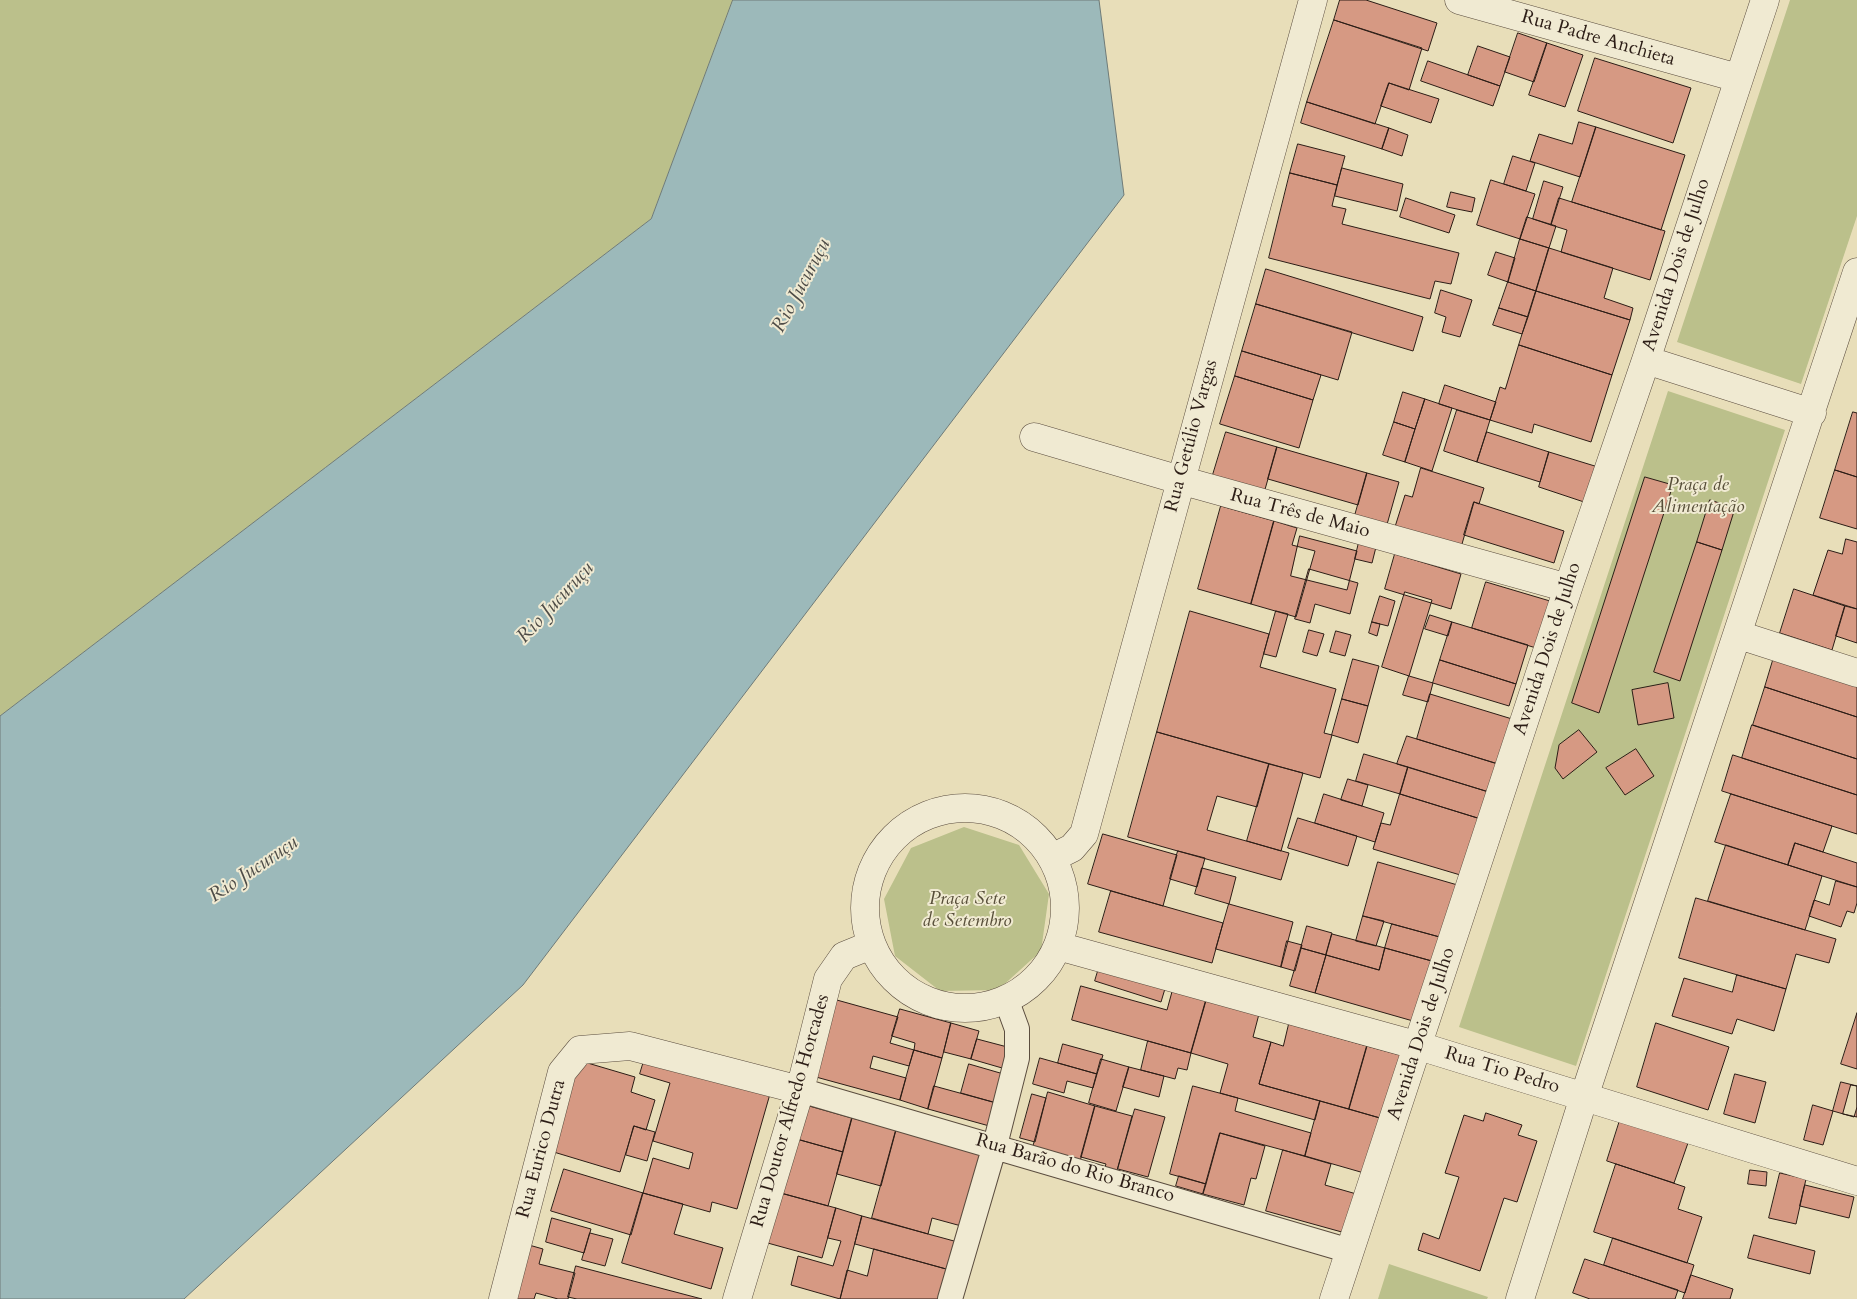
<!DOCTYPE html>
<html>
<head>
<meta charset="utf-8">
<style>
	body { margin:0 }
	canvas { display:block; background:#e8deb9 }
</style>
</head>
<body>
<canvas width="1857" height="1299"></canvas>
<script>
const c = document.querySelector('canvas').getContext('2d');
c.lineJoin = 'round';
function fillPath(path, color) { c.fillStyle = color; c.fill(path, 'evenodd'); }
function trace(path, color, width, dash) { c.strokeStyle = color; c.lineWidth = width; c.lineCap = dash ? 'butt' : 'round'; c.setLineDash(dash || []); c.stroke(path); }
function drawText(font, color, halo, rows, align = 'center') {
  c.font = font + ' Cardo,serif'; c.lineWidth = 4; c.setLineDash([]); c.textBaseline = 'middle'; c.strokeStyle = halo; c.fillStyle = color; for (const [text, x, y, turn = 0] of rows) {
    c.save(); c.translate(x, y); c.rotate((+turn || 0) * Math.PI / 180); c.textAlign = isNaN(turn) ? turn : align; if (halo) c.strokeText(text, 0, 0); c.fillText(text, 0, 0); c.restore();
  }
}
fillPath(new Path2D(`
	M0,0H733L651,219L0,716Z
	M1790,0H1857V216L1801,384L1677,342Z
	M1668,391L1785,430L1576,1066L1459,1027Z
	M964,827L1019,845L1049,894L1041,951L998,990L940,991L895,956L884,899L911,848Z
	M1389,1264L1488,1297L1487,1299H1378Z`), '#bbc08b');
const water = new Path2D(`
	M733,0H1099L1124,195L523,985L184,1299H0V716L651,219Z`);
fillPath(water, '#9cb9ba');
trace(water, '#6f7b78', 1);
const building = new Path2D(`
	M1340,0H1366L1437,23L1428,51L1334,20Z
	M1334,20L1422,48L1409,90L1389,83L1375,124L1307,102Z
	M1518,33L1547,43L1534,82L1505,72Z
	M1547,43L1583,55L1565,107L1529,95Z
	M1478,46L1510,57L1500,86L1468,75Z
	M1595,58L1691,88L1673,143L1578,111Z
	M1428,61L1500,86L1493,106L1421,81Z
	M1389,83L1439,99L1431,123L1381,106Z
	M1307,102L1389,128L1382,149L1301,123Z
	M1579,122L1596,127L1580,177L1530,161L1539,134L1572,144Z
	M1596,127L1685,155L1661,230L1572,202Z
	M1389,128L1408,135L1402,156L1382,149Z
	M1298,144L1345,156L1337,185L1290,173Z
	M1513,156L1535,163L1526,191L1504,184Z
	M1342,168L1403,184L1397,211L1335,196Z
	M1290,173L1337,185L1332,206L1346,209L1342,224L1459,253L1451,284L1435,281L1430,299L1269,258Z
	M1491,180L1535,194L1520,239L1477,225Z
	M1544,181L1563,187L1551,225L1533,219Z
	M1451,192L1475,198L1472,212L1447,207Z
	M1406,198L1455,215L1449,233L1400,217Z
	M1559,198L1665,231L1650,280L1561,252L1567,230L1551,225Z
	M1527,217L1556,226L1549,248L1520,239Z
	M1520,239L1549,248L1536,291L1508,282Z
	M1549,248L1613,268L1604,298L1633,308L1630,320L1536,291Z
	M1496,252L1515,258L1508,282L1488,275Z
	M1266,269L1423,317L1413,351L1256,304Z
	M1508,282L1536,291L1528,317L1499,308Z
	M1441,290L1472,300L1460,337L1442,332L1446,317L1435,313Z
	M1536,291L1630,320L1612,375L1519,345Z
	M1256,304L1352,332L1338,380L1242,351Z
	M1499,308L1528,317L1522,334L1493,325Z
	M1519,345L1612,375L1591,442L1534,424L1532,433L1490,420L1500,387L1505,389Z
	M1242,351L1321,375L1313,400L1235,376Z
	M1235,376L1313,400L1299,448L1220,424Z
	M1445,385L1496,402L1490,420L1439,404Z
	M1403,392L1425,399L1415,429L1394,422Z
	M1425,399L1452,408L1432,471L1405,462Z
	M1457,410L1490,420L1477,462L1444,451Z
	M1853,412L1857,413V477L1835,470Z
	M1394,422L1415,429L1405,462L1383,455Z
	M1226,432L1277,447L1264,493L1212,478Z
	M1487,432L1549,452L1540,482L1477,462Z
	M1277,447L1367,473L1358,505L1268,479Z
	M1549,452L1598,467L1587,503L1539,487Z
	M1421,468L1484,488L1479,504L1474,502L1460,551L1394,530L1405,495L1412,497Z
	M1835,470L1857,477V529L1820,518Z
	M1367,473L1399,482L1386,528L1354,519Z
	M1645,477L1673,485L1599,713L1572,703Z
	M1710,500L1735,508L1722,550L1697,542Z
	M1474,502L1564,531L1554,563L1464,535Z
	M1221,506L1274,521L1251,604L1198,589Z
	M1274,521L1297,528L1292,545L1315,551L1296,617L1251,604Z
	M1300,536L1357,551L1347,590L1291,576Z
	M1360,538L1377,543L1372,563L1355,559Z
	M1846,539L1857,542V609L1813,595L1828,550L1842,554Z
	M1697,542L1722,550L1680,681L1654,672Z
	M1395,554L1461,574L1451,609L1385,589Z
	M1309,569L1358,583L1350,614L1315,604L1310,623L1295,619Z
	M1486,582L1550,601L1536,648L1472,628Z
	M1794,589L1845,606L1832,650L1780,633Z
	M1405,592L1432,600L1409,676L1382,667Z
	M1380,596L1395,601L1388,626L1372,622Z
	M1845,606L1857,609V643L1836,636Z
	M1190,611L1269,634L1260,667L1336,689L1324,733L1332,735L1320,778L1157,732Z
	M1276,611L1288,614L1276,657L1264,654Z
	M1430,615L1452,622L1448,636L1425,629Z
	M1372,622L1380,624L1377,636L1369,633Z
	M1452,622L1528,645L1516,684L1440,660Z
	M1309,630L1324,634L1317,656L1303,652Z
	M1336,631L1351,635L1345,656L1330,652Z
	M1774,657L1857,684V717L1765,687Z
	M1353,659L1379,666L1368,706L1342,699Z
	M1440,660L1516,684L1509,706L1433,683Z
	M1409,676L1433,683L1428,702L1403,695Z
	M1668,683L1674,718L1638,725L1632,690Z
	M1765,687L1857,717V759L1753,725Z
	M1430,694L1522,722L1508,767L1417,739Z
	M1342,699L1368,706L1358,743L1332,735Z
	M1752,725L1857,759V795L1742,758Z
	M1579,730L1597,752L1563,779L1555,768L1559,745Z
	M1157,732L1269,764L1257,807L1217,796L1207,830L1289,853L1281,880L1128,837Z
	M1407,736L1501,765L1492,793L1397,764Z
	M1636,749L1654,776L1625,795L1606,768Z
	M1364,754L1408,767L1400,794L1356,781Z
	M1733,755L1857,795V834L1722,791Z
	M1269,764L1303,773L1281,851L1247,841Z
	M1408,767L1492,793L1484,820L1400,794Z
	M1348,779L1368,785L1362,806L1341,800Z
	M1324,794L1384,813L1375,842L1315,823Z
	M1400,794L1484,820L1467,877L1373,849L1381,823L1390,825Z
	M1731,794L1832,826L1823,852L1795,843L1788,865L1715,842Z
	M1298,818L1357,836L1348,866L1288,848Z
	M1103,834L1177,855L1163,906L1088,884Z
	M1795,843L1857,863V887L1788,865Z
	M1726,845L1822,876L1805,930L1708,901Z
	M1178,851L1205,858L1197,887L1170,879Z
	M1378,862L1461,886L1447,939L1363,916Z
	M1202,868L1236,877L1229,904L1195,894Z
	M1836,881L1857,887V903L1854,913L1847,911L1841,927L1809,916L1814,900L1829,905Z
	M1111,891L1223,923L1212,963L1099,932Z
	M1696,898L1836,939L1829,963L1796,954L1786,989L1679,958Z
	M1229,904L1293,922L1281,967L1216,949Z
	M1363,916L1384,921L1376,946L1356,941Z
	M1392,924L1447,939L1439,963L1385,948Z
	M1307,926L1332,933L1326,955L1301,948Z
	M1332,934L1385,948L1379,970L1326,955Z
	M1287,941L1302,945L1295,971L1281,967Z
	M1301,948L1326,955L1315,993L1290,986Z
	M1385,948L1439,963L1420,1023L1315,993L1326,955L1379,970Z
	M1104,951L1170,972L1161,1002L1095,981Z
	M1737,975L1786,989L1774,1031L1737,1019L1732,1034L1672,1016L1684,978L1732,992Z
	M1081,986L1167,1010L1173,988L1207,997L1191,1053L1072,1020Z
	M826,997L898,1017L890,1043L914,1050L909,1066L873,1056L870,1068L906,1078L900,1100L805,1074Z
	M1207,997L1259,1014L1253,1037L1271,1042L1259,1084L1320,1101L1315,1120L1220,1093L1228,1064L1191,1053Z
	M900,1009L951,1023L942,1058L914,1050L915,1043L892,1036Z
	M1857,1013V1069L1841,1064Z
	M951,1023L979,1031L971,1059L944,1052Z
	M1656,1023L1729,1047L1708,1110L1637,1087Z
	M1289,1024L1367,1046L1349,1109L1259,1084L1271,1042L1283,1046Z
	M977,1039L1015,1049L1009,1070L971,1059Z
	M1148,1041L1191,1053L1187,1070L1178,1068L1175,1079L1141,1070Z
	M1063,1044L1103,1055L1097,1074L1058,1063Z
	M1367,1046L1404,1056L1387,1120L1349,1109Z
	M914,1050L942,1058L928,1109L900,1100Z
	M647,1051L772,1087L737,1209L712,1202L710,1212L643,1193L653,1158L689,1169L693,1153L653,1141L670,1083L640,1074Z
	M1040,1058L1097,1074L1093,1088L1067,1081L1064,1093L1033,1084Z
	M574,1059L635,1077L631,1092L655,1100L646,1130L634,1126L620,1172L547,1150Z
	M1101,1059L1129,1067L1116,1111L1089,1103Z
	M969,1064L1007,1075L1000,1104L961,1093Z
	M1129,1067L1164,1076L1159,1097L1123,1087Z
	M1735,1074L1766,1082L1755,1123L1724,1114Z
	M1841,1082L1857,1086V1107L1854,1117L1833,1111Z
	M1851,1085L1857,1086V1117L1843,1114Z
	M934,1086L1000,1104L993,1127L928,1109Z
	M1193,1086L1238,1098L1235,1111L1311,1133L1305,1156L1220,1133L1206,1184L1170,1174Z
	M1048,1092L1095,1106L1079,1165L1032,1151Z
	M1032,1094L1046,1098L1035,1142L1020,1138Z
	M1320,1101L1387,1120L1371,1175L1305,1156Z
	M802,1104L852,1118L843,1152L793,1138Z
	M1813,1105L1833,1111L1823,1145L1804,1140Z
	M1095,1106L1132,1116L1116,1174L1104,1170L1106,1164L1081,1157Z
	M1135,1109L1165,1117L1148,1177L1118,1169Z
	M1486,1113L1522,1125L1518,1135L1537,1141L1517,1202L1504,1198L1480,1271L1418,1250L1423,1233L1439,1239L1459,1177L1445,1173L1464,1115L1483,1121Z
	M1621,1117L1689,1140L1674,1183L1607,1161Z
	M852,1118L896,1130L881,1186L837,1174Z
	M898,1123L987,1148L965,1227L932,1218L928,1234L872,1218Z
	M634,1126L655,1132L647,1161L626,1155Z
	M1220,1133L1265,1146L1256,1179L1251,1178L1244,1205L1203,1194Z
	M793,1138L843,1152L828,1206L777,1192Z
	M1283,1150L1331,1164L1325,1185L1360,1195L1349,1234L1266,1211Z
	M1616,1164L1685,1187L1678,1209L1702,1217L1687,1263L1594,1232Z
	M564,1169L643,1193L631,1235L551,1211Z
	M1750,1170L1767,1172L1766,1186L1748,1184Z
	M1780,1173L1806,1179L1796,1224L1769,1218Z
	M1179,1176L1206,1184L1203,1194L1176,1186Z
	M1805,1185L1854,1197L1849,1218L1800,1206Z
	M777,1192L836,1208L822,1258L764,1242Z
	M643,1193L683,1204L674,1234L723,1248L711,1289L622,1263Z
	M836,1208L862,1216L840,1299L791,1285L798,1256L833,1266L841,1241L828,1238Z
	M862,1216L965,1244L957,1272L855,1244Z
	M552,1218L591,1229L584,1253L546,1242Z
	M590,1233L613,1239L605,1266L582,1260Z
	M1754,1235L1815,1251L1810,1274L1748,1258Z
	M1613,1238L1694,1265L1685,1293L1604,1265Z
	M522,1243L543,1249L539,1264L575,1273L568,1299H558L536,1293L534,1299H507Z
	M874,1249L957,1272L950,1299H840L847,1270L867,1276Z
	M1585,1259L1678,1290L1675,1299H1590L1573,1293Z
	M576,1266L702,1299H577L568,1297Z
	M1691,1275L1733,1289L1730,1299H1683Z`);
fillPath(building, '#d69983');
trace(building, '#2c1d16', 1);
const pedestrian = new Path2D(`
	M800,1090L1350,1251
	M950,1299L995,1145L1017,1058V1029L1006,999`);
const minor = new Path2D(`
	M1459,0L1738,78
	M1646,360L1812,413
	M1034,437L1180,480L1568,588
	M1739,635L1857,673
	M865 908a100 100 0 1 1 200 0a100 100 0 1 1-200 0Z
	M1052,858L1072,848L1084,834L1313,0
	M1058,946L1419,1046L1857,1181
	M503,1299L562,1072L580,1050L630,1046L800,1090
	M737,1299L800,1090L828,979L844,956L871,945
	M1334,1299L1568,588L1646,360L1765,0
	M1520,1299L1584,1097L1857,272`);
trace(pedestrian, '#5b4d3f', 26);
trace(minor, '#5b4d3f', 29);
trace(pedestrian, '#f0ead2', 24);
trace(minor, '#f0ead2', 28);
drawText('19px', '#2c1d16', '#f0ead2', [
	["Rua Padre Anchieta",1598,39,16],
	["Avenida Dois de Julho",1677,265,-72],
	["Rua Getúlio Vargas",1192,436,-75],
	["Rua Três de Maio",1300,514,15],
	["Avenida Dois de Julho",1548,649,-72],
	["Avenida Dois de Julho",1422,1034,-72],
	["Rua Tio Pedro",1502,1071,17],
	["Rua Doutor Alfredo Horcades",791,1111,-74],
	["Rua Eurico Dutra",542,1149,-75],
	["Rua Barão do Rio Branco",1075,1169,16]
]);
drawText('italic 19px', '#574e39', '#f0ead2', [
	["Praça de",1698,486],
	["Alimentação",1698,508],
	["Praça Sete",967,900],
	["de Setembro",967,922]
]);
drawText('italic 20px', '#4e4c47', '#f0ead2', [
	["Rio Jucuruçu",802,286,-62],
	["Rio Jucuruçu",556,603,-47],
	["Rio Jucuruçu",254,870,-34]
]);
</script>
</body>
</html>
